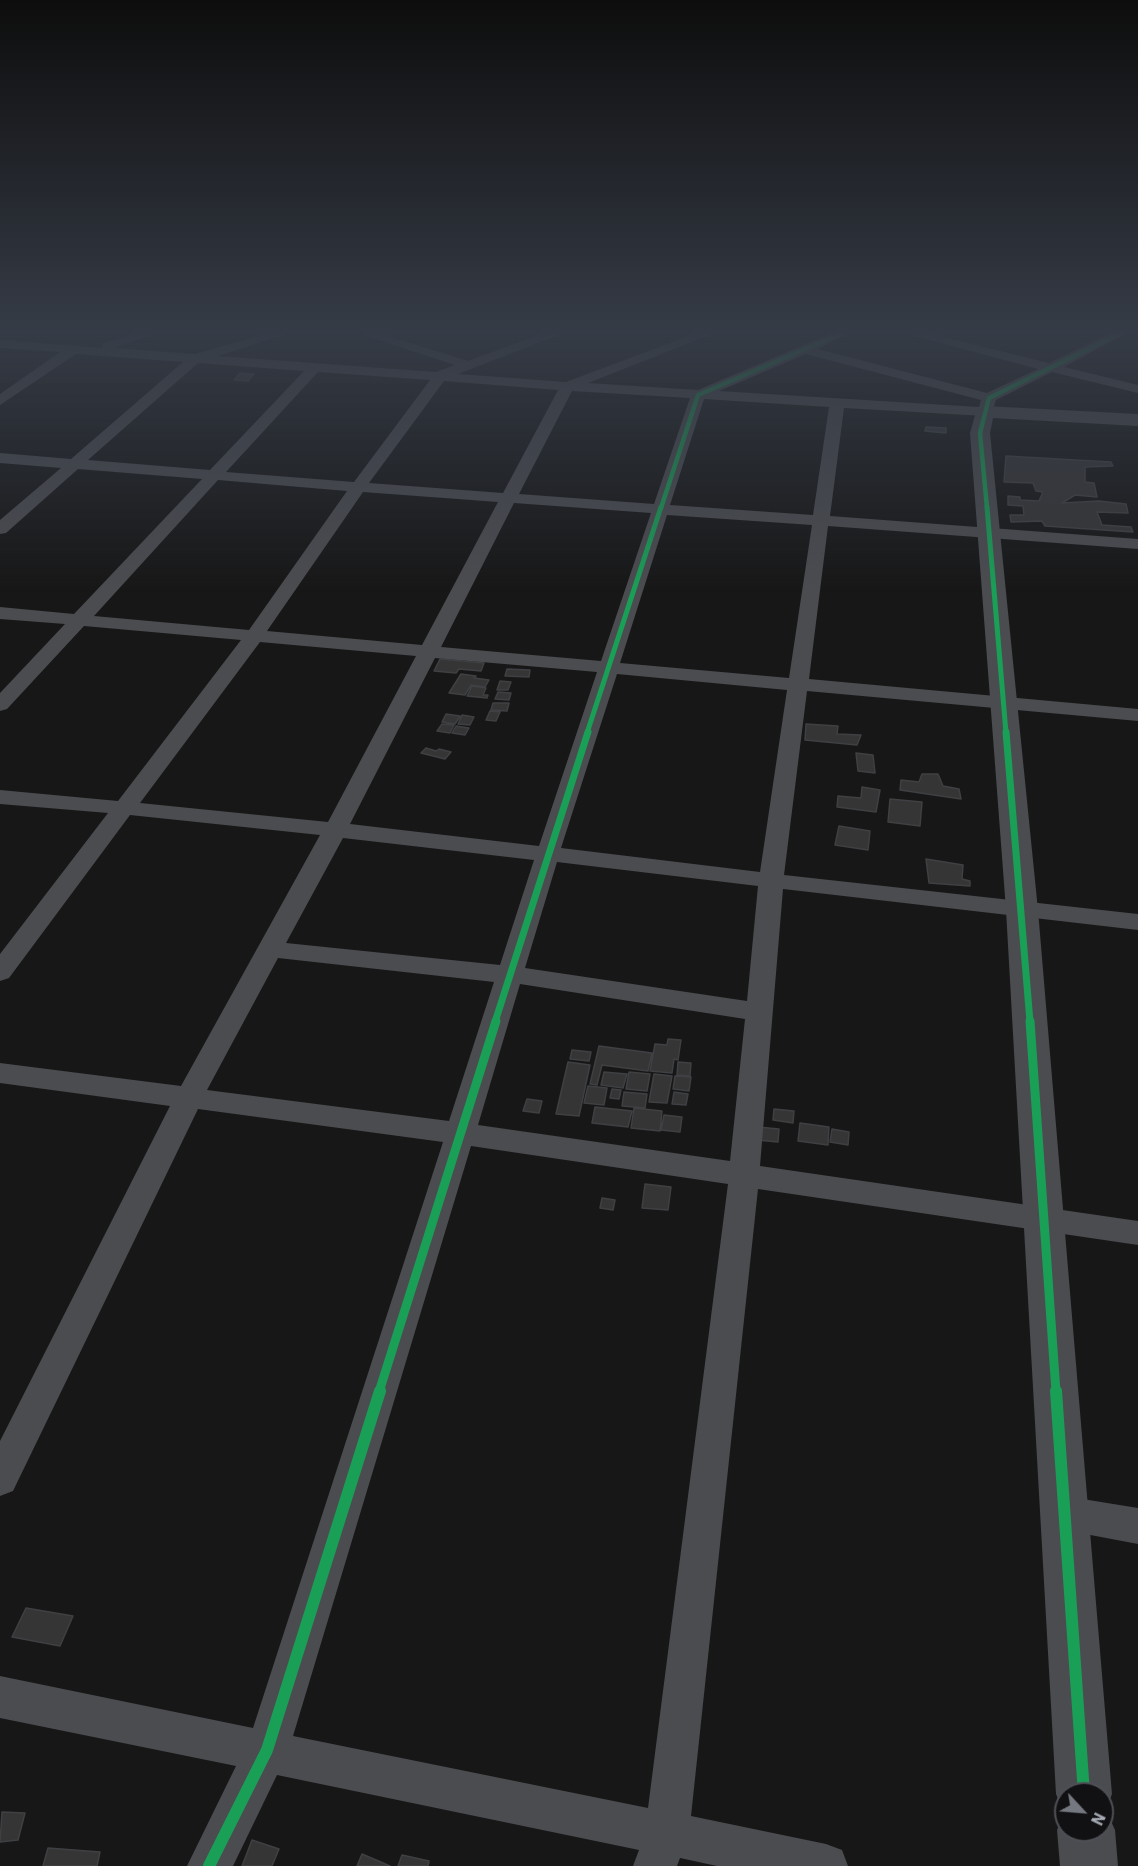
<!DOCTYPE html>
<html>
<head>
<meta charset="utf-8">
<style>
	body { margin:0 }
	#map { position:relative; width:1138px; height:1866px; overflow:hidden; background:#171717; font-family:"IBM Plex Sans",sans-serif }
	canvas { display:block }
	.north { position:absolute; left:1054px; top:1782px; width:60px; height:60px; box-sizing:border-box; background:#111113; border:2px solid #4d4f55; border-radius:50%; rotate:116deg; font-size:16px; font-weight:700; line-height:24px; text-align:center; color:#a8adb8 }
	.north::after { content:''; display:block; margin:auto; width:21px; height:27px; background:#757880; clip-path:polygon(50% 0,100% 100%,50% 72%,0 100%) }
</style>
</head>
<body>
<div id="map">
<canvas width="1138" height="1866"></canvas>
<div class="north">N</div>
</div>
<script>
const c = document.querySelector('canvas').getContext('2d');
c.lineJoin = 'round';
function fillPath(path, color) { c.fillStyle = color; c.fill(path, 'evenodd'); }
function trace(path, color, width, dash) { c.strokeStyle = color; c.lineWidth = width; c.lineCap = dash ? 'butt' : 'round'; c.setLineDash(dash || []); c.stroke(path); }
const building = new Path2D(`
	M240,373L254,374L248,381L234,380Z
	M926,427L946,428V433L925,431Z
	M1006,456L1111,462L1113,466L1085,467V482L1094,483L1097,497L1075,495L1062,503L1099,501L1126,504L1128,513L1097,512L1102,525L1131,527L1133,532L1045,526L1042,521L1011,522L1010,515H1024L1023,506L1008,505V496L1020,497V500L1039,501L1043,492L1036,491L1033,483L1004,482Z
	M440,659L484,663L481,671L459,669L456,673L434,671Z
	M507,669L530,670L529,677L505,676Z
	M461,674L476,676L474,678L489,680L485,687L471,685L465,695L449,693Z
	M500,681L511,682L508,690H497Z
	M472,686L486,688L483,695H488L487,698L467,696Z
	M498,692L511,693L509,700L495,699Z
	M493,703H509L507,711L491,710Z
	M490,711L500,712L496,721L486,720Z
	M446,714L460,716L455,724L442,722Z
	M462,715L474,717L470,725L458,724Z
	M442,724L454,725L450,733L437,731Z
	M806,724L838,726L837,734L861,735L857,745L805,740Z
	M456,726L469,728L465,735L452,733Z
	M426,748L436,751L439,749L451,752L445,759L421,753Z
	M856,753L873,755L875,773L858,771Z
	M922,774H938L943,786L959,789L961,799L900,790L901,780L919,782Z
	M862,787L880,790L876,812L837,807L838,796L861,798Z
	M890,799L922,802L920,826L888,822Z
	M839,826L870,831L868,850L835,845Z
	M926,859L963,865L962,879L970,881V886L929,883Z
	M668,1039L681,1040L678,1060L674,1059L672,1073L650,1071L655,1044L667,1045Z
	M599,1046L652,1053L648,1071L602,1065L597,1085L590,1084Z
	M572,1050L591,1052L589,1061L570,1059Z
	M568,1062L590,1065L579,1116L556,1114Z
	M678,1062L691,1063L690,1076L677,1075Z
	M604,1072L627,1074L623,1088L601,1085Z
	M629,1072L650,1074L647,1091L626,1089Z
	M654,1074L672,1076L667,1103L649,1102Z
	M675,1076L691,1077L689,1091L673,1089Z
	M588,1086L607,1088L604,1105L584,1103Z
	M612,1089L621,1090L619,1099L610,1098Z
	M624,1092L647,1094L645,1108L622,1106Z
	M674,1092L688,1094L686,1105L672,1104Z
	M527,1099L542,1101L539,1113L523,1111Z
	M595,1107L632,1111L628,1127L592,1123Z
	M634,1108L662,1111L660,1131L631,1128Z
	M774,1109L794,1111L793,1123L773,1120Z
	M664,1115L682,1117L680,1132L661,1130Z
	M800,1123L829,1127L828,1145L798,1141Z
	M758,1127L779,1129L778,1142L757,1140Z
	M832,1129L849,1132L848,1145L830,1142Z
	M645,1184L671,1187L668,1210L642,1208Z
	M602,1198L615,1200L613,1210L600,1208Z
	M26,1608L73,1616L60,1646L12,1637Z
	M2,1812L25,1813L18,1840L0,1842Z
	M252,1840L279,1849L272,1866H242Z
	M48,1848L100,1852L97,1866H43Z
	M362,1854L390,1866H357Z
	M402,1855L429,1861L428,1866H398Z`);
fillPath(building, '#353536');
trace(building, '#3f4043', 1.5);
fillPath(new Path2D(`
	M140,332H160L114,348L195,354L272,332H293L218,356L436,372L455,365L355,332H375L468,361L547,332H566L458,374L566,382L699,332H717L588,383L698,390L834,332H851L818,349L987,393L1038,369L900,332H923L1049,363L1112,332H1129L1064,367L1138,385V393L1052,372L996,400L992,412L985,416L844,408L830,516L1138,539V549L828,526L809,679L1138,709V721L807,691L784,875L1138,914V930L783,889L760,1166L1138,1221V1245L758,1189L691,1816L826,1844L842,1850L848,1866H717L680,1858L677,1866H633L639,1850L277,1775L233,1866H187L236,1766L0,1718V1676L253,1728L443,1142L198,1109L13,1491L0,1496V1441L170,1106L0,1083V1063L181,1086L320,835L130,815L9,978L0,981V954L108,813L0,804V790L118,801L241,640L84,626L7,709L0,711V693L65,624L0,619V607L74,614L202,479L78,469L6,533L0,534V520L61,468L0,463V453L71,459L183,362L76,354L0,405V394L60,352L0,348V340L102,348L103,343ZM806,354L981,400L979,407L719,391ZM198,363L304,371L210,470L88,460ZM318,372L430,380L354,482L226,472ZM444,381L558,390L503,493L369,483ZM572,391L690,398L654,504L519,494ZM704,399L829,407L813,515L670,505ZM218,480L347,491L249,630L94,616ZM363,492L498,502L422,645L267,631ZM514,503L651,513L601,661L441,647ZM667,515L812,525L789,678L620,663ZM260,642L416,656L328,822L140,803ZM435,658L597,672L539,846L350,824ZM617,674L787,690L760,872L561,848ZM343,838L534,860L500,965L286,943ZM557,862L758,886L747,1001L525,968ZM278,958L494,982L449,1121L207,1090ZM520,984L745,1019L730,1161L478,1125ZM471,1146L728,1184L648,1808L293,1736Z
	M1064,1496L1138,1508V1544L1064,1530L1051,1525L1045,1513L1051,1501Z`), '#4b4c50');
fillPath(new Path2D(`
	M985,406L1138,414V426L993,418L990,433L1038,910L1112,1794L1106,1810L1115,1830L1118,1866H1060L1057,1830L1064,1814L1056,1794L1006,910L970,433L976,412ZM1066,1794H1102V1830H1066Z`), '#4b4c50');
trace(new Path2D(`
	M661,508L698,395L845,332
	M987,508L980,433L989,398L1123,332`), '#1a9f57', 4.5);
trace(new Path2D(`
	M987,507L1006,733
	M587,733L661,507`), '#1a9f57', 5);
trace(new Path2D(`
	M1006,732L1030,1022
	M495,1022L588,732`), '#1a9f57', 7);
trace(new Path2D(`
	M1030,1021L1056,1392
	M379,1392L496,1021`), '#1a9f57', 9);
trace(new Path2D(`
	M1056,1391L1084,1794
	M209,1866L267,1750L380,1391`), '#1a9f57', 12);
const sky = c.createLinearGradient(0, 0, 0, 593);
sky.addColorStop(0, '#0d0d0d');
sky.addColorStop(0.56, '#363c47');
sky.addColorStop(1, '#363c4700');
c.fillStyle = sky;
c.fillRect(0, 0, 1138, 593);
</script>
</body>
</html>
